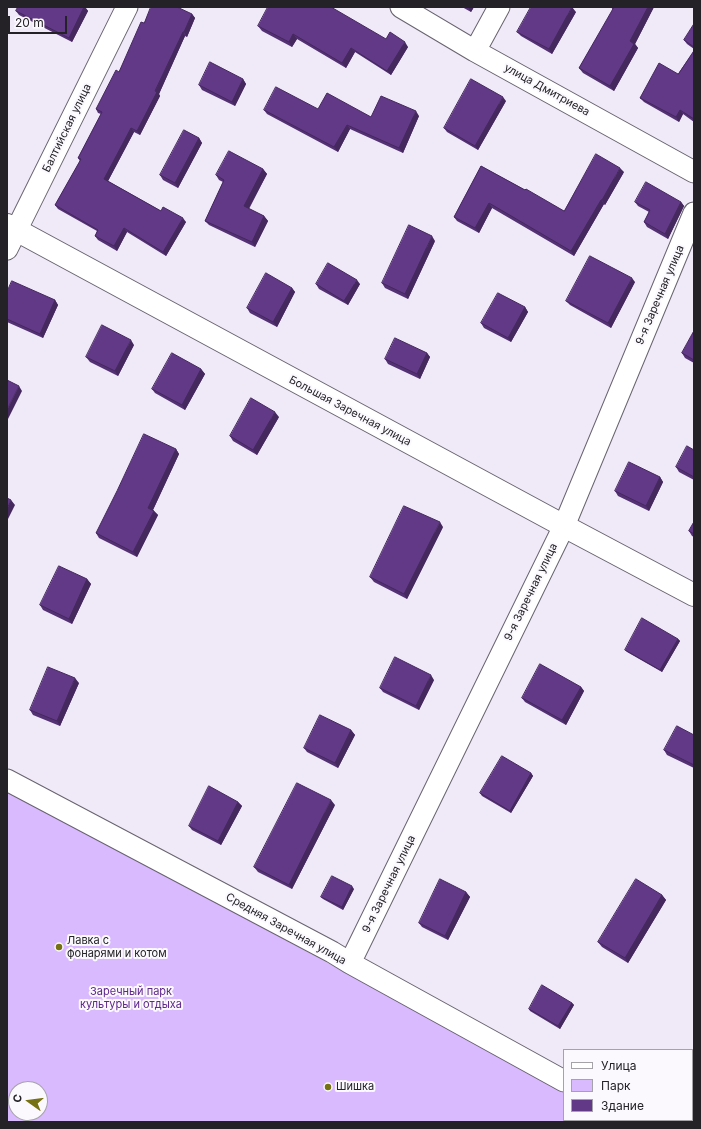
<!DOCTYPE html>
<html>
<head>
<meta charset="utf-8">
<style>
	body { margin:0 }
	#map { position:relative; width:701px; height:1129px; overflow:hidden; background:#f0eaf8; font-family:Inter,sans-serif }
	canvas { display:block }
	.frame { position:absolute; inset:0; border:8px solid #242227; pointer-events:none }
	.legend { position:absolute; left:563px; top:1049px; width:130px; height:72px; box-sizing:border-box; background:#fbf9fe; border:1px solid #a5a3a8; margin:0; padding:5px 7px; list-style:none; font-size:12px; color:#242227 }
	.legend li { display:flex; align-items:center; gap:8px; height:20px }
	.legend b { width:20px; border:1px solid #a5a3a8 }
	.north { position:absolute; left:8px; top:1081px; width:40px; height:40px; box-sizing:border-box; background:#fbf9fe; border:1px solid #a5a3a8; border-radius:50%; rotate:284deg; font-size:11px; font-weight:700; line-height:16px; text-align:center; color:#242227 }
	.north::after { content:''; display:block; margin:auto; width:14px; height:18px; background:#767112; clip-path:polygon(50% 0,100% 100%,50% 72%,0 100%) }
	.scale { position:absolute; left:8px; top:16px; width:59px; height:18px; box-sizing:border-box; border:2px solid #242227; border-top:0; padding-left:5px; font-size:12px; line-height:14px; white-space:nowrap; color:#242227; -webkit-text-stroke:3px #fbf9fe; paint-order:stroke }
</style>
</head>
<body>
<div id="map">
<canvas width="701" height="1129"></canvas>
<div class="frame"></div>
<ul class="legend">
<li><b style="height:5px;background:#fff"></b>Улица</li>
<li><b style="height:11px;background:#dabafe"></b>Парк</li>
<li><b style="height:11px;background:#623987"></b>Здание</li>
</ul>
<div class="north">С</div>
<div class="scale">20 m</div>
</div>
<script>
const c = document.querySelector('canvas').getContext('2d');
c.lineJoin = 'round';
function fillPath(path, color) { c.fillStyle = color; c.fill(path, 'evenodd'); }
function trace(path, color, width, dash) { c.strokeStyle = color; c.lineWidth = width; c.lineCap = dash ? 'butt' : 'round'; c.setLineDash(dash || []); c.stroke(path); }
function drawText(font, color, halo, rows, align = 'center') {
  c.font = font + ' Inter,sans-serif'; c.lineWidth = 4; c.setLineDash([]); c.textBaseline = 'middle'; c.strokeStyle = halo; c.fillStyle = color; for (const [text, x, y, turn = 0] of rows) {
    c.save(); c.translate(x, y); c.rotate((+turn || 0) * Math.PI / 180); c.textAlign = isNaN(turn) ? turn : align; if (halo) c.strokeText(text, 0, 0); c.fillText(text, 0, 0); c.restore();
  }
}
fillPath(new Path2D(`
	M7,789L564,1091V1120H618L622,1122H7ZM16,1089H40V1113H16Z`), '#dabafe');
const street = new Path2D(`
	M401,7L475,51L694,172
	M475,51L499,7
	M7,249L127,7
	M7,780L332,952L350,963L564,1081
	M350,963L564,526L694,213
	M636,1120L639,1122`);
const secondary = new Path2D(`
	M7,225L564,526L694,595`);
trace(street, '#68636f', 23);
trace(secondary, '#68636f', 24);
trace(street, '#fff', 21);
trace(secondary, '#fff', 22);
fillPath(new Path2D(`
	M18,7H85L88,11L72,42L19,15L16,11Z
	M462,7H474L471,12Z
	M611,7H654L635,44L638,48L614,91L583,73L579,68L613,10Z
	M576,12L552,54L521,36L517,32Z
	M192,14L195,18L187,37L185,36L159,94L160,96L140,135L134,132L108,181L161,211L186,222L166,256L127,232L117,251L98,240L95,236L97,231L58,209L55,205L80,161L78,158L101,114L98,113L96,109L119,72L144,23Z
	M694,24V49L687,44L684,40Z
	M258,26L386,39L408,47L391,75L355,52L346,68L297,39L292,47L262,31Z
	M694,51V122L683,114L679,122L644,102L640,98L678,74Z
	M243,79L246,84L235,106L202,90L199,85Z
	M506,101L478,150L447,132L444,128Z
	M318,109L371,117L419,116L403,153L350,129L338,152L267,114L264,110Z
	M199,138L202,143L178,188L163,180L160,175Z
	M481,166L564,211L624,172L605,205L604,204L574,256L492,208L479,233L457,221L454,217Z
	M263,169L267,174L249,209L264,216L268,221L255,247L209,225L205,221L223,182L219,180L216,175Z
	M635,202H681L684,206L668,239L647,227L644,222L649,212L638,206Z
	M435,241L408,299L385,288L382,283Z
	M635,282L611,328L570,305L566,301Z
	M316,284H360L348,305L319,289Z
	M292,288L295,292L277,327L250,313L247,308Z
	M7,292L55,300L58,305L43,338L7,322Z
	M525,307L528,312L511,342L484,328L481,323Z
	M694,331V363L685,358L682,353Z
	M134,345L118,376L90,362L86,357Z
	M427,353L430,357L420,379L388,364L385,359Z
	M201,369L205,374L185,410L155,393L152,389Z
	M279,417L257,455L233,441L230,436Z
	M176,449L179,454L153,510L158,515L137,557L99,538L96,533Z
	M694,450V480L679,472L676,467Z
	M660,477L663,482L649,511L618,496L615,491Z
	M694,522V537L692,536L689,531Z
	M443,527L407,599L374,582L370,577Z
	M87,579L91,584L72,624L43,610L40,605Z
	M678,639L680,641L662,672L627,652L625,650Z
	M434,680L419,710L383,692L380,688Z
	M79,683L60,726L33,715L30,710Z
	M581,687L584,691L566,725L525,702L522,698Z
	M351,730L355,735L338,768L307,752L304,748Z
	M694,735V768L667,755L664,750Z
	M531,773L533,776L511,813L482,796L480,793Z
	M238,802L242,806L221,845L192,830L189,826Z
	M335,805L292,889L258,872L254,867Z
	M354,889L343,910L323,899L321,897Z
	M466,892L470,897L448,940L422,927L419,923Z
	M662,895L666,900L628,963L602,947L598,942Z
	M572,1003L574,1005L560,1029L530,1011L529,1009Z`), '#543174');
fillPath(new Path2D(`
	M84,7H85L88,11L72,42L69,38Z
	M468,7H474L471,12Z
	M572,7L576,12L552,54L549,49Z
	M648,7H654L635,44L638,48L614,91L610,86L630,41Z
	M192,14L195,18L187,37L184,32Z
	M183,32L185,36L159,94L160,96L140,135L137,131Z
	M293,34L297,39L292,47L289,42Z
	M405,42L408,47L391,75L387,71Z
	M351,48L355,52L346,68L342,63Z
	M243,79L246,84L235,106L232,102Z
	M503,97L506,101L478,150L475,146Z
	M680,110L683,114L679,122L676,117Z
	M416,111L419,116L403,153L399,148Z
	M347,125L350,129L338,152L334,147Z
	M131,128L134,132L107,183L104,179Z
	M199,138L202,143L178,188L175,183Z
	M620,168L624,172L605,205L602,200Z
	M263,169L267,174L247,211L244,206Z
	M601,200L604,204L574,256L571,251Z
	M681,202L684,206L668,239L665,234Z
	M489,203L492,208L479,233L475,228Z
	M264,216L268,221L255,247L252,242Z
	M183,218L186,222L166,256L163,252Z
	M124,228L127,232L117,251L114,246Z
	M432,236L435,241L408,299L405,294Z
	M632,278L635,282L611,328L608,323Z
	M357,280L360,284L348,305L344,301Z
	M292,288L295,292L277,327L273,322Z
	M55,300L58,305L43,338L40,334Z
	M525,307L528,312L511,342L508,338Z
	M131,340L134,345L118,376L115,371Z
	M427,353L430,357L420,379L417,374Z
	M201,369L205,374L185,410L182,405Z
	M19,386L22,391L7,421V410Z
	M275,412L279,417L257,455L253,450Z
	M176,449L179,454L152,512L148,508Z
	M660,477L663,482L649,511L646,506Z
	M11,500L15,505L7,521V509Z
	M154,511L158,515L137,557L133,552Z
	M440,522L443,527L407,599L404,594Z
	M87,579L91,584L72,624L69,619Z
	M678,639L680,641L662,672L660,670Z
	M431,675L434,680L419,710L416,706Z
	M75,678L79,683L60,726L57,721Z
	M581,687L584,691L566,725L562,720Z
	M351,730L355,735L338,768L335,763Z
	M531,773L533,776L511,813L510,811Z
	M331,800L335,805L292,889L289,885Z
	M238,802L242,806L221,845L218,841Z
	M352,886L354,889L343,910L342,907Z
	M466,892L470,897L448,940L445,936Z
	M662,895L666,900L628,963L625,958Z
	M572,1003L574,1005L560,1029L558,1026Z`), '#45285e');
const building = new Path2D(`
	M18,7H84L69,38L16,11Z
	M151,7H177L192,14L184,32H183L155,91L157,92L137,131L131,128L104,179L161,211L163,207L183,218L163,252L124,228L114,246L95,236L98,230L55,205L81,159L78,158L102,112L96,109L116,70L119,72L141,22L144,23Z
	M268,7H331L386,39L390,32L405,42L387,71L351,48L342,63L293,34L289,42L258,26Z
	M531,7H572L549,49L517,32Z
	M613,7H648L630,41L634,44L610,86L579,68L614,7Z
	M694,24V47L684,40Z
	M694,51V119L680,110L676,117L640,98L659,63L678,74Z
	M210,62L243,79L232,102L199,85Z
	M471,79L503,97L475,146L444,128Z
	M276,87L318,109L327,93L371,117L381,96L416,111L399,148L347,125L334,147L264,110Z
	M184,130L199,138L175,183L160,175Z
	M229,151L263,169L244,206L264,216L252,242L205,221L224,180L216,175Z
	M596,154L620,168L602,200H601L571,251L489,203L475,228L454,217L481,166L525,190L526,189L564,211Z
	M646,182L681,202L665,234L644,222L650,210L635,202Z
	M409,225L432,236L405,294L382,283Z
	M590,256L632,278L608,323L566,301Z
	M328,263L357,280L344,301L316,284Z
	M266,273L292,288L273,322L247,308Z
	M12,281L55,300L40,334L7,319V292Z
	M498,293L525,307L508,338L481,323Z
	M102,325L131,340L115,371L86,357Z
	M694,331V360L682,353Z
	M395,338L427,353L417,374L385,359Z
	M172,353L201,369L182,405L152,389Z
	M7,380L19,386L7,410Z
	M251,398L275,412L253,450L230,436Z
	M144,434L176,449L148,508L154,511L133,552L96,533L117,491Z
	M687,446L694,450V477L676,467Z
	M629,462L660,477L646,506L615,491Z
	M7,498L11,500L7,509Z
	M404,506L440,522L404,594L370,577Z
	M694,522V534L689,531Z
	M59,566L87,579L69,619L40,605Z
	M642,618L678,639L660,670L625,650Z
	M395,657L431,675L416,706L380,688Z
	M540,664L581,687L562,720L522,698Z
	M48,667L75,678L57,721L30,710Z
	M320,715L351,730L335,763L304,748Z
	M677,726L694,735V765L664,750Z
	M502,756L531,773L510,811L480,793Z
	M297,783L331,800L289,885L254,867Z
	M209,786L238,802L218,841L189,826Z
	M332,876L352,886L342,907L321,897Z
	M440,879L466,892L445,936L419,923Z
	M636,879L662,895L625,958L598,942Z
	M542,985L572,1003L558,1026L529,1009Z
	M694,1074V1118L692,1117V1078Z`);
fillPath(building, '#623987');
trace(building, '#45285e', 1);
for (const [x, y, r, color] of [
	[59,947,4,"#767112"],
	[328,1087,4,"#767112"]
]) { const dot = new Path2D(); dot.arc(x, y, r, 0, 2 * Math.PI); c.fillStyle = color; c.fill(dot); trace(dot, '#fbf9fe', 1.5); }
drawText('11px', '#242227', '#fbf9fe', [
	["улица Дмитриева",547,90,29],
	["Балтийская улица",67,128,-64],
	["9-я Заречная улица",660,295,-67],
	["Большая Заречная улица",350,411,28],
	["9-я Заречная улица",531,592,-64],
	["9-я Заречная улица",389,884,-64],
	["Средняя Заречная улица",286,929,29]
]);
drawText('11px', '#242227', '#fbf9fe', [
	["Лавка с",67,941],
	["фонарями и котом",67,954],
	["Шишка",336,1087]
], 'left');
drawText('11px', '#5f278b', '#fbf9fe', [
	["Заречный парк",131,992],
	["культуры и отдыха",131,1005]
]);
</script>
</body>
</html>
